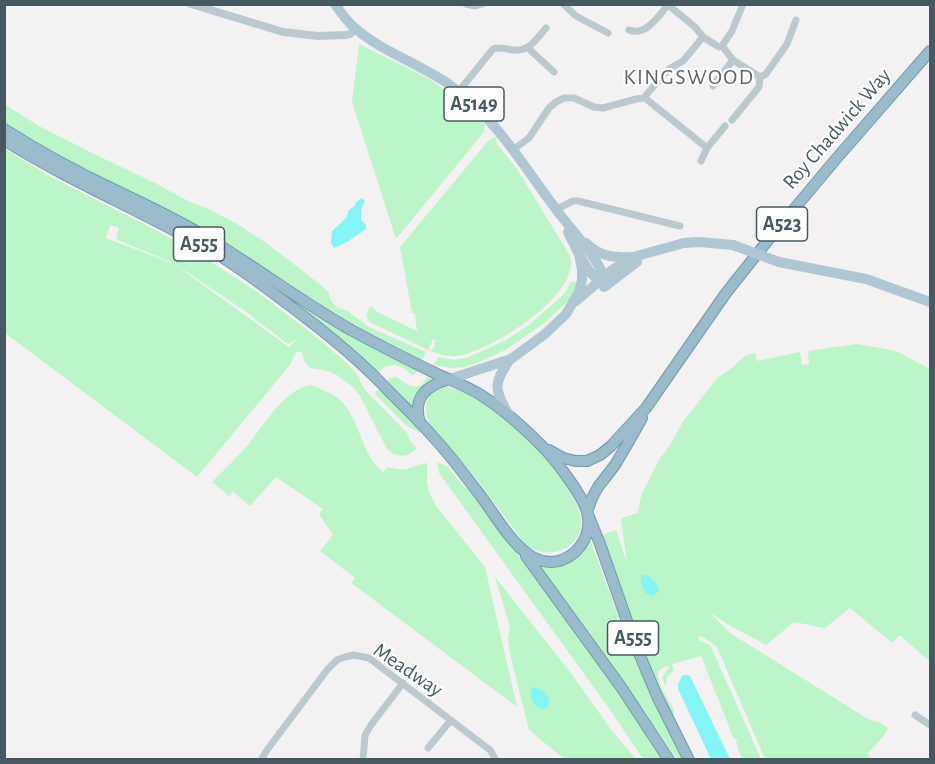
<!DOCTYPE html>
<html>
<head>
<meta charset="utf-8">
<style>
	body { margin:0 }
	#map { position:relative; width:935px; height:764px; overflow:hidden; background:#f4f1f2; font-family:"Alegreya Sans",sans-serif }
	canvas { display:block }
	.frame { position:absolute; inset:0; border:6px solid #465961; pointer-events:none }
</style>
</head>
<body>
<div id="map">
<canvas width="935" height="764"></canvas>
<div class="frame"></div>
</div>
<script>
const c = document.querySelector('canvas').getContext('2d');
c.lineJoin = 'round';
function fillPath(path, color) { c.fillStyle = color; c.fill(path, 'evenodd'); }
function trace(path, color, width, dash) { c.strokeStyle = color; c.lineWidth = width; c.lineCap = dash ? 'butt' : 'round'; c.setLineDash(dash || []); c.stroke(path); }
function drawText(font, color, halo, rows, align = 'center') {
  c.font = font + ' "Alegreya Sans",sans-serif'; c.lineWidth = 4.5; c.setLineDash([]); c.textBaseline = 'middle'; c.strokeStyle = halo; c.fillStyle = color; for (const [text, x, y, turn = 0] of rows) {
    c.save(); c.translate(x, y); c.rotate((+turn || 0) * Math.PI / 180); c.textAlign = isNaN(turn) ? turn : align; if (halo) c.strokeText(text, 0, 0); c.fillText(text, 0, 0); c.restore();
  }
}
fillPath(new Path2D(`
	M359,44L429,79L468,106L480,117L485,124L484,132L396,239L352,102Z
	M4,104L39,126L94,154L157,184L190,202L211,210L237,224L265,242L321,285L329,293L330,299L338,309L346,310L369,327L426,352L422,360L348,322L211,232L201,227L189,224L72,164L5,124Z
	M494,137H496L497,144L517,169L570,256C581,295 494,348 462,355C451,358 441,355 431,351L435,345L434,344L436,340L433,339L428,350L370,322C364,316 367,312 371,306L377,312L417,331L415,314L412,313L400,247L488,141Z
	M5,149L51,177L152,228L205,258L259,293L315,336L349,365L356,373L365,390L407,433C410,439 410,443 417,448C409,458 396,458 387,449L360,396L353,387L337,375L328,371L310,368L304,361L302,352H296L290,365L197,477L5,333ZM110,225L119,228L116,238L118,240L173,263L251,315L256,320L288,344L298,338L289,347L174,264L106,238Z
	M570,282H579L573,295L566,303L543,324L507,349L482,361L465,367L451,368L434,365L438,357L454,360L469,357L506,340L529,325L561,297L567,290Z
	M301,305L350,336L417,370L415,374L412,375C399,363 390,361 376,374L298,308Z
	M857,344L896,351L930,369V662L901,636H898L892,643L850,608L825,628L794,622L766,645L729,625L709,612L730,633L868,719L881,723L888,728L884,736L867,754L872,759H765L717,647L705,638L698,636L700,641L710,645L761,759H742L736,743L738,741L736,739H734L701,656L672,664L674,670L667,677L666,687C661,678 662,675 669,668V666C664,667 659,668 658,674C657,682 670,702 674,710V714L671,717L642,649L603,537L605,534L616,530L627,563L621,520L622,518L638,513L641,496L659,460L672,442L682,423L717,378L728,371L745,356L755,353L757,361L800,352L802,365L809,364L808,351Z
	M428,375L435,378L423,387L415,410L385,383L390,378L396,377C409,385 419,395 428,375Z
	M311,385C320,389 333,393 340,400C361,420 360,453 383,472L388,467C407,473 410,466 427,463V483L429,492L436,506L485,567L517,707L351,583L355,578L320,551L333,535L319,514L323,509L276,477L250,506L233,492L229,496L212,482C224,470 236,458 248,445C263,426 285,388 311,385Z
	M446,387C490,395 550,455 570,493C574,500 578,507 580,514C588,546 550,564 525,544L478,481L429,423C422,405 427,391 446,387Z
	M379,388L416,425L420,433L407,426L375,394Z
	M437,462L448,467L463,486L473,492L595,660L664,759H643L608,707L439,473Z
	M590,539L624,633L638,667L682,759H677L542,568L543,567C562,569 583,558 590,539Z
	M495,577L570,672L612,731L636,759H564L529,730L511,658L508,638L510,627Z`), '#bcf5c8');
fillPath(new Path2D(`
	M362,198L365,201L361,210V220L366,225V229L347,242L334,248L331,243L332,231L346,218L349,210L355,206L356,202Z
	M641,575C650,574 657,582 659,591L652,596L646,594L641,583Z
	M686,675L690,676L730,759H711L678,689V684L682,676Z
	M535,687C560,695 547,721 533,702C530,697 530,694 532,688Z`), '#84f4f7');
const trunk = new Path2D(`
	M4,129C40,152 77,172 115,190C142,203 168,215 194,230C248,261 297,299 351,330C379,345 408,360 437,374C453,381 469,387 484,397C504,410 523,427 541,445C554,458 582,494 587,512C592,532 582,552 562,560C550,564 539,562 528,554C509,541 492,510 477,491C463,473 450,455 435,439C419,420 400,403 383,385C352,353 317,326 281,299C261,284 241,269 220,256C150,214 74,184 4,140
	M642,418L628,443L615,465L598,487L592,498L587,512L600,544L635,644L657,696L689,760
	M420,423C412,397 427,385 450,379
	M549,450L563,458L576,461H587L600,455L611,446L646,408L726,293L769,239L836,159L930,51
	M526,556L621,687L669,760`);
trace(trunk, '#6f9ab1', 12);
trace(new Path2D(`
	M466,4L475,6L482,4
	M563,4L576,16L608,33
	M667,4L695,27L703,37L719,47L722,46L733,60L760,77L759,87L732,120
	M629,30C646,37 659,15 668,5
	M722,46L732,31L743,4
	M528,48L554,72
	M760,77L766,74L787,44L796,20
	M713,86L733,60
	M459,91L493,49C500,46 505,49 513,50C530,52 536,39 546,28
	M645,98L707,148L725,126
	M514,149L529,138L549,108L556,102L564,98H574L594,107L603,108L636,99L645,98L646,95L669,69L683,61L703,37
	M701,161L707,148
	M557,209L573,201H578L680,226
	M915,715L930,725
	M428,748L451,720
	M261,760L267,750L327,670L337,660L345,657L354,655L369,658L490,750L496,760
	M363,760L365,735L371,725L403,683`), '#bbc9cf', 7);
trace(new Path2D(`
	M191,4L283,32L318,36L345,35L350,34L355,29`), '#bbc9cf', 8);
trace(new Path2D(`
	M335,4C341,13 347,22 356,29C383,52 420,64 450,85C498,119 526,171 562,217C576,235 602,263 607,285
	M568,232C575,246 589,279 605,284
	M586,243C599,256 613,258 630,257
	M779,262L866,279L930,302
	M604,287L637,262
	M576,301L612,270L633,257L684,243L699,242L733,245
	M450,379L511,359L545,334L566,314L579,292L582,280V269L579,254
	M509,415C493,388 494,384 510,359`), '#aec7d3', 10);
trace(trunk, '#9bc', 10);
trace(new Path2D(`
	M733,245L779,262`), '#aec7d3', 10);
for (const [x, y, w] of [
	[474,104,60],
	[782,224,51],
	[199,244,51],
	[633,638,51]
]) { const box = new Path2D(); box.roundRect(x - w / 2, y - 17, w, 34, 4.5); c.fillStyle = '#fff'; c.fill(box); trace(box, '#465961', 1.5); }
drawText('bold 20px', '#465961', null, [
	["A5149",474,104],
	["A523",782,224],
	["A555",199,244],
	["A555",633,638]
]);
drawText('21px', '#465961', '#fff', [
	["Roy Chadwick Way",837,129,-49],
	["Meadway",408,670,34]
]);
c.letterSpacing = '1.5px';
drawText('22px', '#5d6367', '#fff', [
	["KINGSWOOD",689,77]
]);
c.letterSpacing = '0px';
</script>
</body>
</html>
